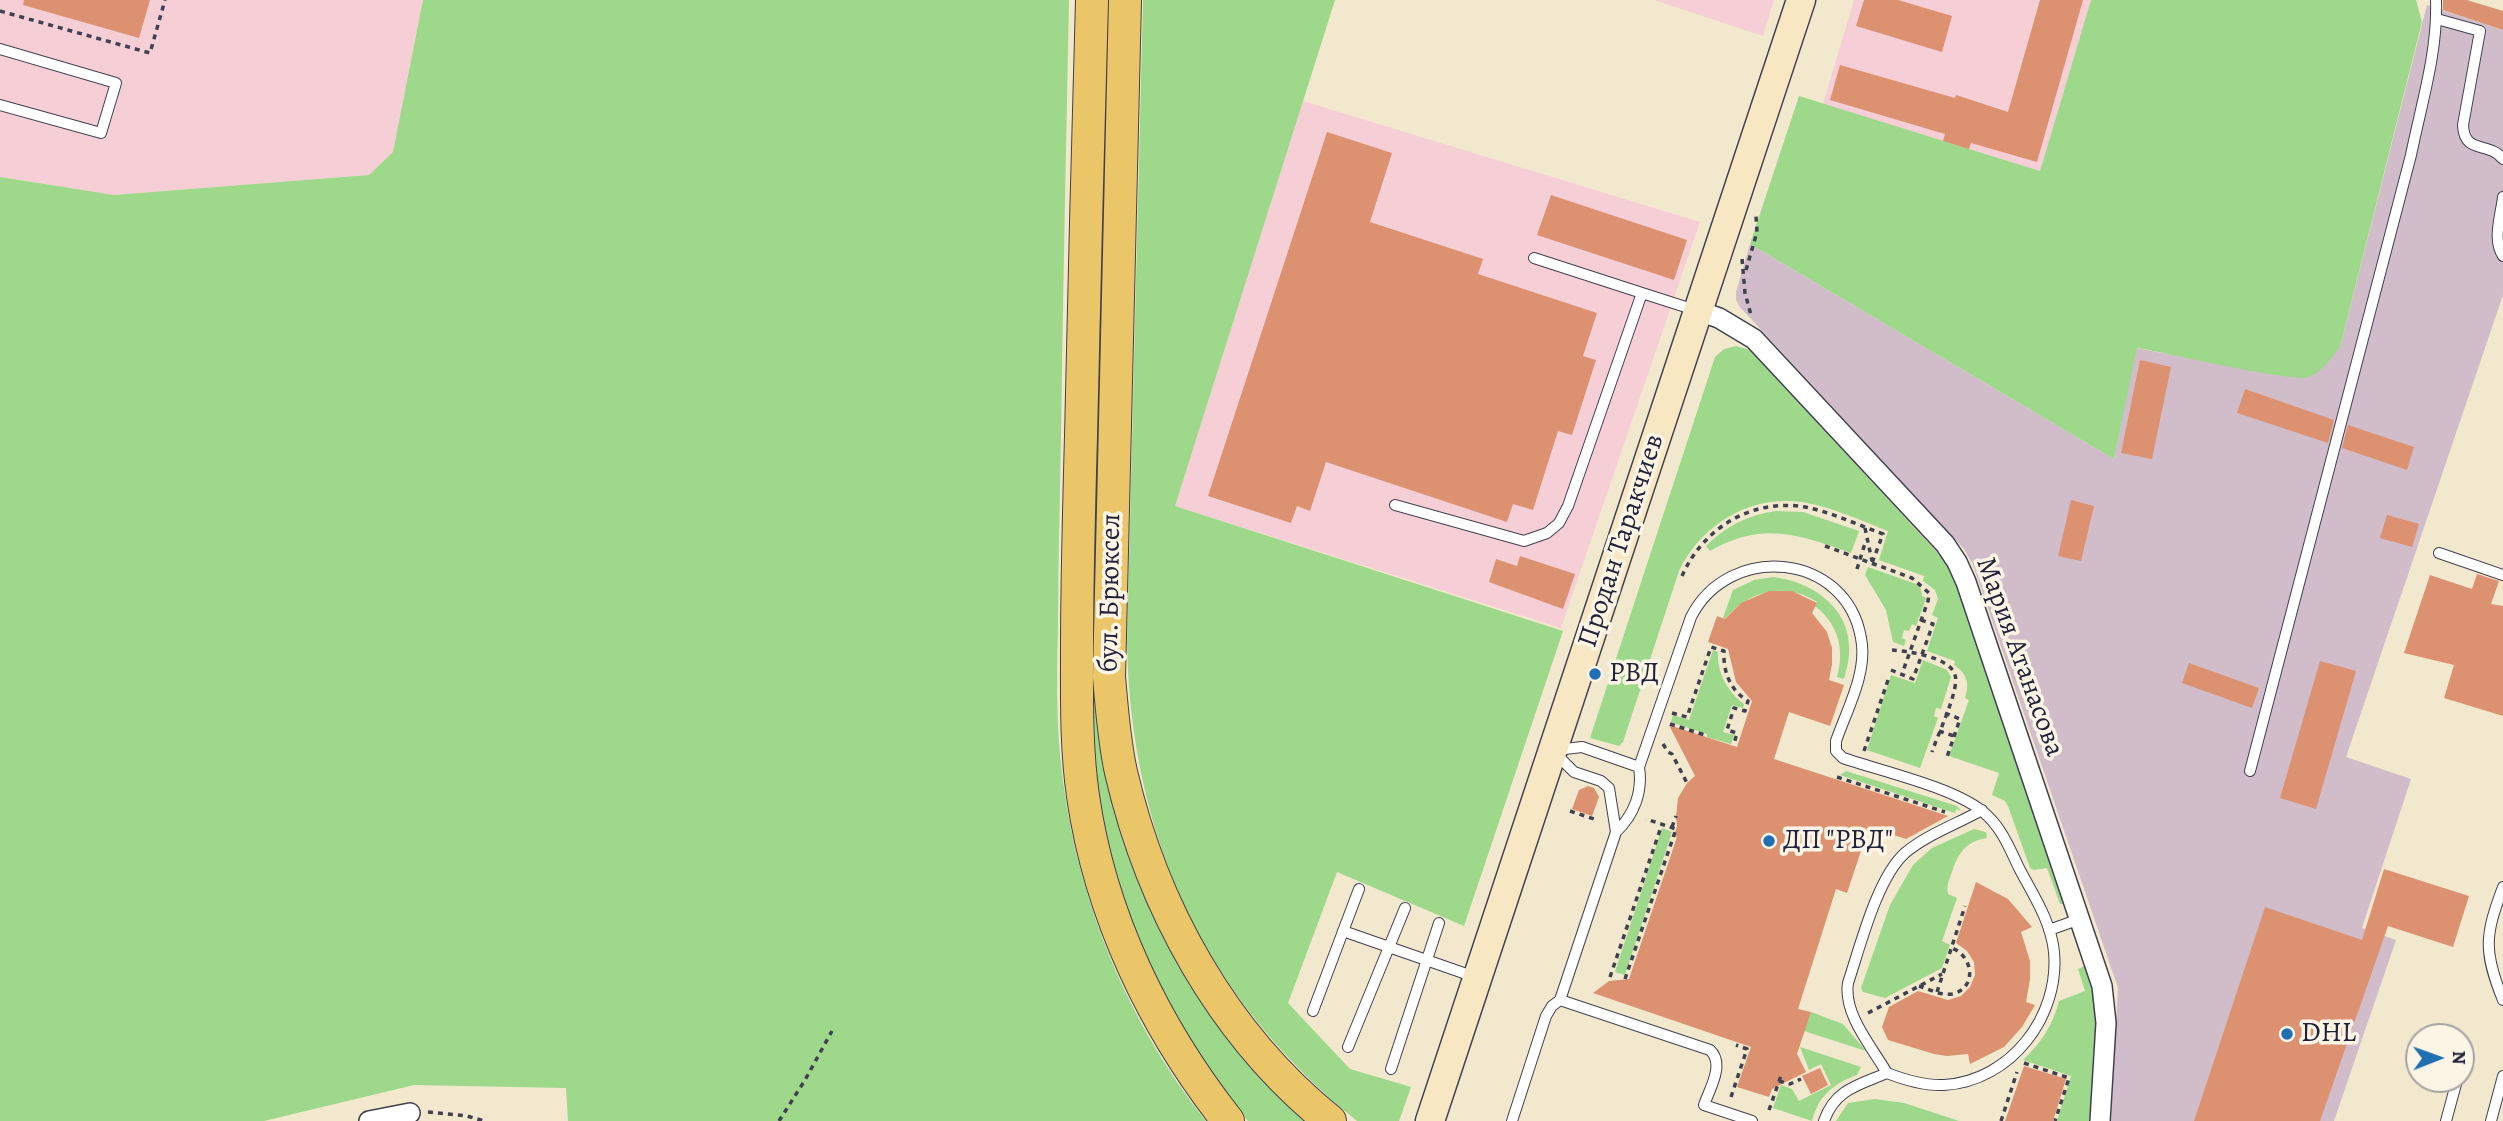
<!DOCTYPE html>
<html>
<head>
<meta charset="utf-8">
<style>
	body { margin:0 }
	#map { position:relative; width:2503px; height:1121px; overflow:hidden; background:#f2e8cd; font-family:Alegreya,serif }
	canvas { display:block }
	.north { position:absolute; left:2405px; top:1023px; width:70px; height:70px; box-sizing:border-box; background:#fcf5e5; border:2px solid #a5a1a1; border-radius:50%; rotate:89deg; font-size:19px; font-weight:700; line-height:28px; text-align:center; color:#22223b }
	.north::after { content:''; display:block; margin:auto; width:24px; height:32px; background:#1f6fb2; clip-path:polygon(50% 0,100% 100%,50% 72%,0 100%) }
</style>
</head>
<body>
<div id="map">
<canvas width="2503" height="1121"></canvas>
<div class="north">N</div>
</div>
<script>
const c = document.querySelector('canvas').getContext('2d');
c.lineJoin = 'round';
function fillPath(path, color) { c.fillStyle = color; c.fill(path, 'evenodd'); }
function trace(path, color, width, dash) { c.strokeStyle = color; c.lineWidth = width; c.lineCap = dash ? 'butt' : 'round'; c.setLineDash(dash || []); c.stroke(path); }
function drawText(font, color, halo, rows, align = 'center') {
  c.font = font + ' Alegreya,serif'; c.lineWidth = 7; c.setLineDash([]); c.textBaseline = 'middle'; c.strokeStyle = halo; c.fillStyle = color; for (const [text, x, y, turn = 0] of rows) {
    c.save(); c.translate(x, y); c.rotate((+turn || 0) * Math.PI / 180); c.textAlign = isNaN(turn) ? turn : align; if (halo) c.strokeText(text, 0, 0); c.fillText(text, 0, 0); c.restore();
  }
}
fillPath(new Path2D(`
	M0,0H423L393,153L369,175L114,195L0,177Z
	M1654,0H1774L1763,36Z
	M1854,0H2091L2040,171L1823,104Z
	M1303,101L1700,222L1561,628L1175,506Z`), '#f6cfd6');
fillPath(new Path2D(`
	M2427,5L2503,30V295L2346,757L2411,779L2362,928L2396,940L2334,1121H2111L2118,988L1973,565L1964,549L1740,307L1736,300V292L1750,244L2114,459L2136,348L2274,374L2340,347Z`), '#d1bdc9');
fillPath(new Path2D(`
	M423,0H1069C1066,145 1063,290 1061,435C1060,499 1058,563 1058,627C1057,669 1056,712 1060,754C1072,886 1123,1017 1206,1121H568L566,1088L414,1085L264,1121H0V177L114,195L369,175L393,152Z
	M1104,0H1111L1121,822L1308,1121H1248C1171,1037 1112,898 1096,785C1093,759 1092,732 1090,705Z
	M1143,0H1335L1175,506L1563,631L1464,926L1337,872L1288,1003L1350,1069L1411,1087L1399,1121H1357C1205,998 1131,838 1127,644Z
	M2091,0H2416L2422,22L2340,347C2331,358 2323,371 2309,377C2293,383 2163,352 2137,348L2114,459L1750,244L1799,96L2040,171Z
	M1736,346L1750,350L1945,561L1959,589L2066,904H2060L2047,868L2034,870L2030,868L2008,806L2005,801L1992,795L1999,773L1949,756L1969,700L1965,698C1970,683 1967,674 1954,665L1955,661L1927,651L1938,618L1932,615L1938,599L1935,590L1923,581L1924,576L1879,560L1888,531C1862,521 1834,508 1807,503C1753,493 1702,523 1679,571L1623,742L1619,746L1590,738L1715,357L1724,349Z
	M1776,511L1803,512L1859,531L1851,553C1798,534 1762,521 1710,551L1706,546C1725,526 1749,515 1776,511Z
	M1868,567L1916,584L1921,589L1922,596L1926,598L1916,626L1912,624L1909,631L1904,630L1902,638L1906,640L1904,646L1893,642L1886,610L1865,575Z
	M1773,577C1809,581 1848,605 1849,646C1850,657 1847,668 1844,679L1837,677C1845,649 1838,624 1815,606L1817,602C1785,581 1748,591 1725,619L1723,618L1733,590L1754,580Z
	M1713,650L1718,652C1717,673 1727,691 1744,704L1743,708L1732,705L1723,732L1734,735L1731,744L1707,737V734L1671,722L1673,715L1689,720Z
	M1923,660L1947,670L1951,677L1941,709L1936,708L1934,716L1938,718L1920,768L1867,750L1891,675L1915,683Z
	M1846,771L1957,806L1961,811L1956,809L1955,813L1840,775Z
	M1662,828L1672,832L1625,975L1615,972Z
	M1974,829L1986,832L1987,838C1966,841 1958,853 1952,872C1949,880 1946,886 1948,894L1957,898L1942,941L1950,945L1942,968L1885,998L1863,992L1861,988L1890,905L1913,865L1932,848Z
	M2087,965C2103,1015 2094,1069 2090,1121H2057L2071,1076L2023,1060C2041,1043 2053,1025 2059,1001L2085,991L2078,969Z
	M1811,1012L1843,1024L1866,1051L1804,1031Z
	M1800,1047L1861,1067L1857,1075C1833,1084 1819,1095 1812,1121L1773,1108L1781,1085L1792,1089L1799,1101L1831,1085L1821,1064L1809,1070Z
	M1875,1099L1904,1103L1959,1121H1836L1848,1103Z`), '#9dd88b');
fillPath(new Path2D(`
	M24,0H150L139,38L23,5Z
	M1864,0H1898L1952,16L1942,52L1856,26Z
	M2040,0H2083L2037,162L1971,143L1969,149L1943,141L1945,134L1830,100L1840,65L1955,98L1956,95L2008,112Z
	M2443,0H2467L2503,11V30L2443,10Z
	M1327,132L1392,153L1370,222L1483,259L1478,274L1597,313L1583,356L1596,360L1572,435L1558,431L1533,510L1513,504L1507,522L1326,462L1310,511L1297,506L1291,523L1208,496Z
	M1551,195L1687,240L1674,280L1537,235Z
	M2140,360L2171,367L2152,459L2121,453Z
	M2245,389L2334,420L2328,443L2237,413Z
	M2348,425L2414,447L2407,470L2342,448Z
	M2071,500L2094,506L2081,561L2058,556Z
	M2387,515L2419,524L2412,547L2380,538Z
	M1520,556L1575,574L1563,609L1489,582L1496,559L1517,566Z
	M2477,574L2499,581L2491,604L2503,606V716L2444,698L2454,665L2404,653L2430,575L2472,589Z
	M1769,591H1792L1817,603L1812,613L1827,632L1832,648V664L1829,680L1844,685L1830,726L1789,712L1774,759L1948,816L1906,839L1869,827L1847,893L1836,889L1798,1009L1811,1012L1797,1054L1806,1072L1772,1089L1769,1097L1737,1087L1751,1047L1593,993L1609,981L1629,979L1677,837L1674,836L1677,826L1676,816L1678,798L1687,783L1695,776L1669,725L1737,747L1752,701L1736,682L1728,649L1708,642L1717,616L1725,619L1741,603Z
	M2320,661L2356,671L2316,809L2280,798Z
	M2189,663L2259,688L2252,708L2182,683Z
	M1588,786L1594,788L1599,797L1592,816L1572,809L1579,790Z
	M2384,869L2469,896L2453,947L2388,926L2320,1121H2194L2265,907L2362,940Z
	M1976,882L2008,899L2032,927L2021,932L2030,961V979L2026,1002L2035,1005L2022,1027L2004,1047L1970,1064L1968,1054L1947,1056L1934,1054L1888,1040L1882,1027L1889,1007L1918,991L1948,1000L1961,996L1970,987L1975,975L1974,962L1967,951L1956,943Z
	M2024,1066L2066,1079L2053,1121H2005Z
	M1820,1068L1828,1085L1811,1094L1802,1076Z`), '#dc9170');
const lane = new Path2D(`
	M2437,19L2480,31L2463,125C2464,155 2489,141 2503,159
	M0,49L116,83L101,133L0,105
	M2503,197C2501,215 2492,240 2503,256
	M1534,258L1642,293
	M1395,505L1524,541L1547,533L1559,523L1568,506L1642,293L1695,310
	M2439,553L2503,575
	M1556,750L1582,747L1639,767
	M1555,753L1574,772L1601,781L1609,788L1616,832
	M2250,771L2411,155C2421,105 2438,52 2436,0
	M2503,887C2485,935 2483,951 2503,1000
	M2049,930L2080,919
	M1343,931L1475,977
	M1560,1000L1710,1050C1725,1064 1710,1088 1704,1105L1752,1121
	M1313,1011L1359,889
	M1348,1047L1405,908
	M1391,1069L1439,923
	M1887,1073C1872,1047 1843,1014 1848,983C1860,947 1877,878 1905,853C1926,835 1957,824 1982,810
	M1512,1121L1546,1016L1552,1006L1560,1000L1616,832C1634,815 1643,792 1639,767L1691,617C1729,542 1846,552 1861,638C1868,672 1847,709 1836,741V751L1843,758C1881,771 1952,787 1982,811C2001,826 2009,847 2019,868C2033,895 2051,921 2054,952C2060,1016 2011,1081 1944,1085C1925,1086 1905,1080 1887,1073C1859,1085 1835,1089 1824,1121
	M2446,1121L2456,1084
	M2491,1121L2503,1076`);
const street = new Path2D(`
	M1699,311L1719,318L1754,339L1945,544L1957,562L1966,582L2102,986L2106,1023L2100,1121
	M369,1121L410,1113`);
const secondary = new Path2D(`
	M1430,1121L1801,0`);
const primary = new Path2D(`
	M1092,0C1088,145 1084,291 1081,436C1079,508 1077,579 1077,651C1077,699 1076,748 1083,796C1100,915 1154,1027 1228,1121
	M1125,0L1109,677C1112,709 1114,741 1121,772C1152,906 1222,1034 1330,1121`);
trace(lane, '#414051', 12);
trace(street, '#414051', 22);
trace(secondary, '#414051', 31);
trace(primary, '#414051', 34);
trace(new Path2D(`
	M0,11L150,53L165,0
	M1742,259L1745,293L1751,315
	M1746,270L1757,232L1756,216
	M1865,528L1872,561
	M1825,546L1912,578L1929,593L1928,601L1902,674
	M1857,569L1866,540
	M1682,576C1703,528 1752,498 1805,507C1831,512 1858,525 1883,534L1872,563
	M1892,650C1908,651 1950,657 1955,675C1960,689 1937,736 1932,752
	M1891,670L1913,679L1933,624L1921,620
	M1672,713L1687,717L1711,647L1724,651C1723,672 1730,690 1748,701L1745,711L1734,708L1727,730L1737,733L1734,744
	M1945,713L1960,719L1947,757
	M1670,724L1705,735
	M1939,731L1954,736
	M1663,744L1668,752L1672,754L1687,783
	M1864,751L1888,680
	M1837,777L1945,812
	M1570,811L1594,819
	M1672,827L1676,816
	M1610,977L1662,824
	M1625,979L1676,829L1646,819
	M1919,986C1929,989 1941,996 1952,994C1978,988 1973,956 1952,948
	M1937,992L1965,906
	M1868,1013L1942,974
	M2024,1063L2069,1078L2055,1121
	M1779,1081L1790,1084L1801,1079
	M1731,1097L1747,1049L1736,1045
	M1769,1110L1782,1073
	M428,1112L467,1116L484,1121
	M779,1121L805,1080L832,1031
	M2001,1121L2017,1072`), '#414051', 3.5, [5, 5]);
trace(lane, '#fff', 10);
trace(street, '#fff', 19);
trace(secondary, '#f7e8c3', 28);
trace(primary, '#ebc669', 32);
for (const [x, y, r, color] of [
	[1595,674,7,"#1f6fb2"],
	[1769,841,7,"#1f6fb2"],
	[2287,1034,7,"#1f6fb2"]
]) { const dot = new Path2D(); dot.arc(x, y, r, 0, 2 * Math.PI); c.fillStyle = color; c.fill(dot); trace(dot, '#fcf5e5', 2.5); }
drawText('28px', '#22223b', '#fcf5e5', [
	["Продан Таракчиев",1622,541,-72],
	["бул. Брюксел",1111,593,-89],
	["Мария Атанасова",2019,657,70]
]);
drawText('28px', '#22223b', '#fcf5e5', [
	["РВД",1609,674],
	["ДП \"РВД\"",1783,841],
	["DHL",2301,1034]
], 'left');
</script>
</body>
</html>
